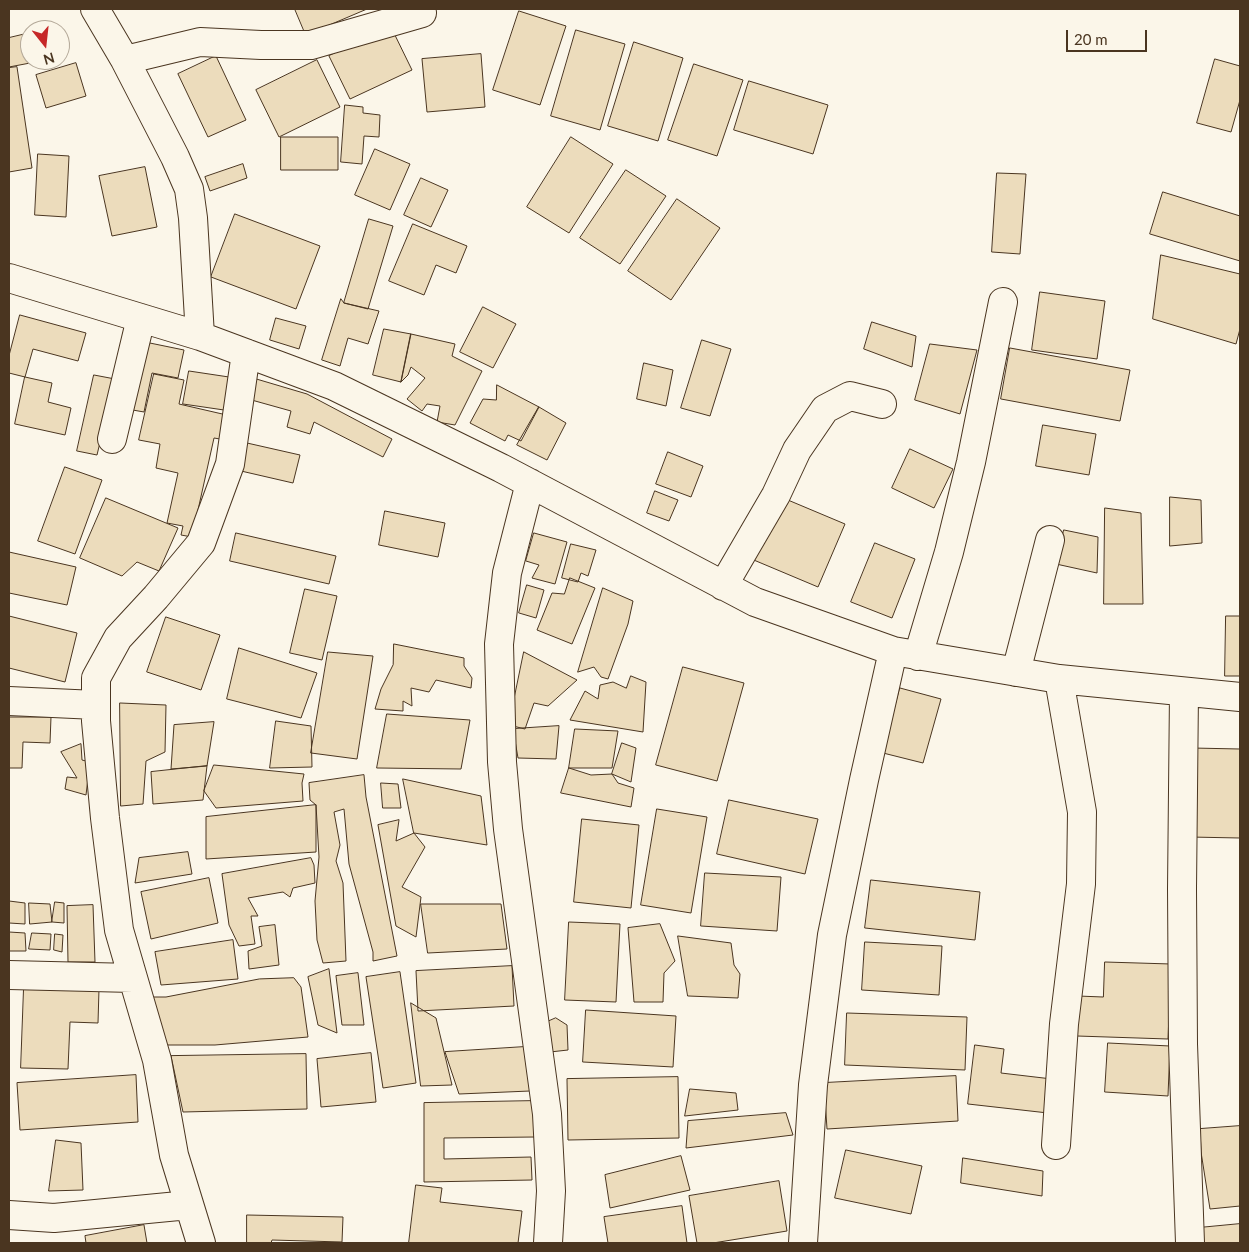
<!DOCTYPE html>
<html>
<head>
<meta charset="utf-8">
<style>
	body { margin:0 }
	#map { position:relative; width:1249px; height:1252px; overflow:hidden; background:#fbf6e9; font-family:Lato,sans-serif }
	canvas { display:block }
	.frame { position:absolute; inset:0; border:10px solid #4a3520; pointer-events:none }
	.north { position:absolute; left:20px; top:20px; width:50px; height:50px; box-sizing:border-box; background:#fbf6e9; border:1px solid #b4a999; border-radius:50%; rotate:164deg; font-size:14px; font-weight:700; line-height:20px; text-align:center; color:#4a3520 }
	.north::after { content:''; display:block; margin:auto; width:18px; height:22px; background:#c62828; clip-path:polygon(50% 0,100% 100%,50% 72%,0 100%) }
	.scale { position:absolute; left:1066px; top:30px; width:81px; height:22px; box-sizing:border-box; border:2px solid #4a3520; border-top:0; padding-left:6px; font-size:15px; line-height:18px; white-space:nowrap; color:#4a3520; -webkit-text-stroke:4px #fbf6e9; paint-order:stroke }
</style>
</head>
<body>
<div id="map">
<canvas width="1249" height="1252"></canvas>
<div class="frame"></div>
<div class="north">N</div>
<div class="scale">20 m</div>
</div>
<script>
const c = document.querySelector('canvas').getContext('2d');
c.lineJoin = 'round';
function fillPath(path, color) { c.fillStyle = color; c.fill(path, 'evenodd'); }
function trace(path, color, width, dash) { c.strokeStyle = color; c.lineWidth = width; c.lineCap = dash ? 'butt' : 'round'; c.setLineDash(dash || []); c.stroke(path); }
const building = new Path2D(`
	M295,9H367L306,35Z
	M519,11L566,26L540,105L493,90Z
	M391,27L412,70L350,99L329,56Z
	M576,30L625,44L600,130L551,116Z
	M30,33V60H46L9,67V38Z
	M634,42L683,58L658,141L608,126Z
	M481,54L485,107L427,112L422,59Z
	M216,56L246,120L208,137L178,74Z
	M1215,59L1240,66V100L1231,132L1197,123Z
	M317,60L340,107L279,137L256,90Z
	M76,63L86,96L46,108L36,75Z
	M694,64L743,80L717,156L668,140Z
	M17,67L32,168L9,172V68Z
	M749,81L828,105L813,154L734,130Z
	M345,105L363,107V113L380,115L379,137L364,136L362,164L341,162Z
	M281,137H338V170H281Z
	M571,137L613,164L569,233L527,207Z
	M375,149L410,164L390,210L355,195Z
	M38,154L69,156L66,217L35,215Z
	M243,164L247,178L210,191L205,177Z
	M145,167L157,227L112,236L99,176Z
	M626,170L666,196L620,264L580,238Z
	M997,173L1026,174L1020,254L992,252Z
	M421,178L448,190L431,227L404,215Z
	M1163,192L1240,216V261L1150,234Z
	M677,199L720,228L671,300L628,271Z
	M235,214L320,246L296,309L211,277Z
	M369,219L393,226L368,309L344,303Z
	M413,224L467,246L456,273L436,265L424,295L389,281Z
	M1161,255L1240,274V329L1236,344L1153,319Z
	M1040,292L1105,301L1097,359L1032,350Z
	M341,299L344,303L379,311L368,344L348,338L340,366L322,360Z
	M483,307L516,324L493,368L460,352Z
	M20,315L86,333L78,361L33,349L25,377L9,373V356Z
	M276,318L306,326L299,349L270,340Z
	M872,322L916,336L912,367L864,349Z
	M384,329L411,334L401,382L373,375Z
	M411,334L455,344L452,356L482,371L455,425L437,422L440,406L427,404L422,411L407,399L425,378L411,367L408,375L401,382Z
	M702,340L731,349L710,416L681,408Z
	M140,341L184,350L178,378L152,373L144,412L127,409Z
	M930,344L977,350L960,414L915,400Z
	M1010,348L1130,370L1120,421L1001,399Z
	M644,363L673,370L666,406L637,399Z
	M189,371L229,377L224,410L183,404Z
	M154,374L184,380L179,404L231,416L226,440L214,438L192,537L181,535L183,526L167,523L178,473L156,468L160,444L139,440Z
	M94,375L115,379L97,455L77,451Z
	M25,377L52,383L48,402L71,408L65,435L15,424Z
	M253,378L307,394L392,439L383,457L314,422L310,434L287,427L291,411L248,399Z
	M497,385L539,407L521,441L508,435L505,441L470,423L483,399L496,400Z
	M539,407L566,423L547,460L517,445Z
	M1043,425L1096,434L1089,475L1036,466Z
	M247,443L300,455L293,483L241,471Z
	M910,449L953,469L934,508L892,488Z
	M668,452L703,466L691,497L656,484Z
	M65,467L102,480L75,554L38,541Z
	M655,491L678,500L669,521L647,513Z
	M776,495L845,524L818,587L749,558Z
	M1170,497L1201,500L1202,543L1170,546Z
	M106,498L178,528L159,571L137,562L122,576L80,558Z
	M1105,508L1141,513L1143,604H1104Z
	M385,511L445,523L438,557L379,545Z
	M1064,530L1098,537L1097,573L1056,564Z
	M236,533L336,556L329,584L230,561Z
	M534,533L567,542L555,584L532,578L539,565L526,561Z
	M875,543L915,559L892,618L851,602Z
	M571,544L596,550L588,576L581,573L578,582L562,578Z
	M9,552L76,567L67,605L9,593Z
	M570,578L595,588L572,644L537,630L552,593L564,594Z
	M527,585L544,590L536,618L519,613Z
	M603,588L633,601L628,624L608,679L601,677L594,667L578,672Z
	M305,589L337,596L322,660L290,653Z
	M9,616L77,633L65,682L9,668Z
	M1226,616H1240V676H1225Z
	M166,617L220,635L201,690L147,672Z
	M394,644L464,658V666L472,678L471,688L436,680L429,692L411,688L412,706L403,701V711L375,709L381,689L393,665Z
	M239,648L317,673L301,718L227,699Z
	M328,652L373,656L357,759L311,753Z
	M524,652L577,680L548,706L534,703L525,729L509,725Z
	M683,667L744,683L717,781L656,765Z
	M631,676L646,682L643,732L570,720L585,691L598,699L600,685L613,682L626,688Z
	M900,688L941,699L923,763L883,753Z
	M120,703L166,705L165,752L146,761L143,804L121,806Z
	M387,714L470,720L461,769L377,768Z
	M9,717H51L50,743L23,742L22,768H9Z
	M276,721L311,726L312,767L270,768Z
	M214,722L207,766L171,769L174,725Z
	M559,726L556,759L518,758L513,729Z
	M575,729L618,731L612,768H569Z
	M622,743L636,748L631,782L612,774Z
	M81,744L82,760L90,762L86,795L65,789L67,777L77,778L61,752Z
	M1192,748L1240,749V838L1189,837Z
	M214,765L304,774L302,783L303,801L216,808L204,791Z
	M207,766L203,800L153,804L151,772Z
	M569,768L591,775L612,774L618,783L634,788L631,807L561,793Z
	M364,775L366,797L397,956L373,961V952L349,864L344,809L334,812L340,845L336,861L343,883L346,961L323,963L317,940L315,901L319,857L316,805L310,800L309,783Z
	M403,779L481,796L487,845L414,833Z
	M381,783L398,784L401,808H383Z
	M729,800L818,819L805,874L717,854Z
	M316,805V852L206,859V817Z
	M657,809L707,817L691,913L641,905Z
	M582,819L639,825L631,908L574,902Z
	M399,820L396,841L414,833L425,847L402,887L421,897L416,937L396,926L378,825Z
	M188,852L192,874L135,883L139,858Z
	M311,858L314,865L315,883L293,888L290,897L283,892L248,898L258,916H251L255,944L239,946L229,925L222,874Z
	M705,873L781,877L777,931L701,926Z
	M209,878L218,923L151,939L141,892Z
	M871,880L980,892L975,940L865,928Z
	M9,901L25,903V924L9,923Z
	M55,902L64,903V923L52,922Z
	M29,903L50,904L52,922L30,924Z
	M421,904H501L507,949L428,953Z
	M93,905L95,962H68L67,906Z
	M569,922L620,924L616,1002L565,1000Z
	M660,924L675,961L664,973L663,1002H634L628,928Z
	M275,925L279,965L249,969L248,951L262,946L259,927Z
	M9,932L25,933L26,951H9Z
	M32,933L51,934L50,950L29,949Z
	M55,934L63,935L62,952L54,950Z
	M678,936L731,943L734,965L740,974L738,998L688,996Z
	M233,940L238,979L161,985L155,952Z
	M865,942L942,946L939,995L862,990Z
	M1105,962L1171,964L1168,1039L1077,1036L1078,996L1103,997Z
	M512,966L514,1006L418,1011L416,971Z
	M329,969L337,1033L318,1025L308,977Z
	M400,972L416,1083L383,1088L366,977Z
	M358,973L364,1025H342L336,976Z
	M294,978L301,987L308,1037L215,1045H164L152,997H166L259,979Z
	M24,987L99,989L98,1023L70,1022L68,1069L21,1068Z
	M411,1003L436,1018L452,1085L421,1086Z
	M586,1010L676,1016L673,1067L583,1062Z
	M847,1013L967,1017L965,1070L845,1065Z
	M556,1018L567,1025L568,1050L550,1052L547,1022Z
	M1108,1043L1170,1046L1168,1096L1105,1092Z
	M975,1045L1004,1049L1001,1073L1052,1079L1048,1113L968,1104Z
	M524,1047L530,1091L459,1094L445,1052Z
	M371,1053L376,1102L321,1107L317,1059Z
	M306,1054L307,1109L183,1112L171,1056Z
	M136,1075L138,1122L20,1130L17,1083Z
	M956,1076L958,1121L827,1129L824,1083Z
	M678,1077L679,1138L568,1140L567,1079Z
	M690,1089L736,1093L738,1110L685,1116Z
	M534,1101L535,1137L444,1138V1159L531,1157L532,1180L424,1182V1103Z
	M786,1113L793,1135L686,1148L688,1121Z
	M1240,1126V1206L1210,1209L1201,1152L1200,1129Z
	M56,1140L81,1143L83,1190L49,1191Z
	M846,1150L922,1166L911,1214L835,1198Z
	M681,1156L690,1190L610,1208L605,1175Z
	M963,1158L1043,1171L1042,1196L961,1183Z
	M779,1181L787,1231L713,1243H697L689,1196Z
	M416,1185L442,1188L440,1202L522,1211L518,1243H409Z
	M682,1206L687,1243H608L604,1217Z
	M247,1215L343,1217L342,1242L272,1240L271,1243H247Z
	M1240,1224V1243H1200L1198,1228Z
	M144,1225L147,1243H86L85,1236Z`);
fillPath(building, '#ecdcbc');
trace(building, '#4a3520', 1);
const minor = new Path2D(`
	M95,9L125,60L175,157L189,189L193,218L200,336
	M125,60L200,42L261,45H311L422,13
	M9,278L200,336L334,386L501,468L755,602L893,651L1059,679L1240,697
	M112,439L141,318
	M530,483L507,573L499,644L502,762L508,829L547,1114L551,1191L548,1243
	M723,586L776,495L797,450L825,409L850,396L882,404
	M918,656L949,552L971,462L1003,302
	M1016,672L1050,540
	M1184,692L1182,889L1183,1044L1190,1243
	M9,701L96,705
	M9,975L133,978
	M1056,1145L1064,1024L1081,884L1082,812L1059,679
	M9,1215L54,1218L189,1205
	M201,1243L174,1155L157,1060L119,930L105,818L96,721V678L118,638L156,597L201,543L230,464L246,353
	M803,1243L813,1085L832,935L864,780L893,651`);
trace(minor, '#4a3520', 30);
trace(minor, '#fbf6e9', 28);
</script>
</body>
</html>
